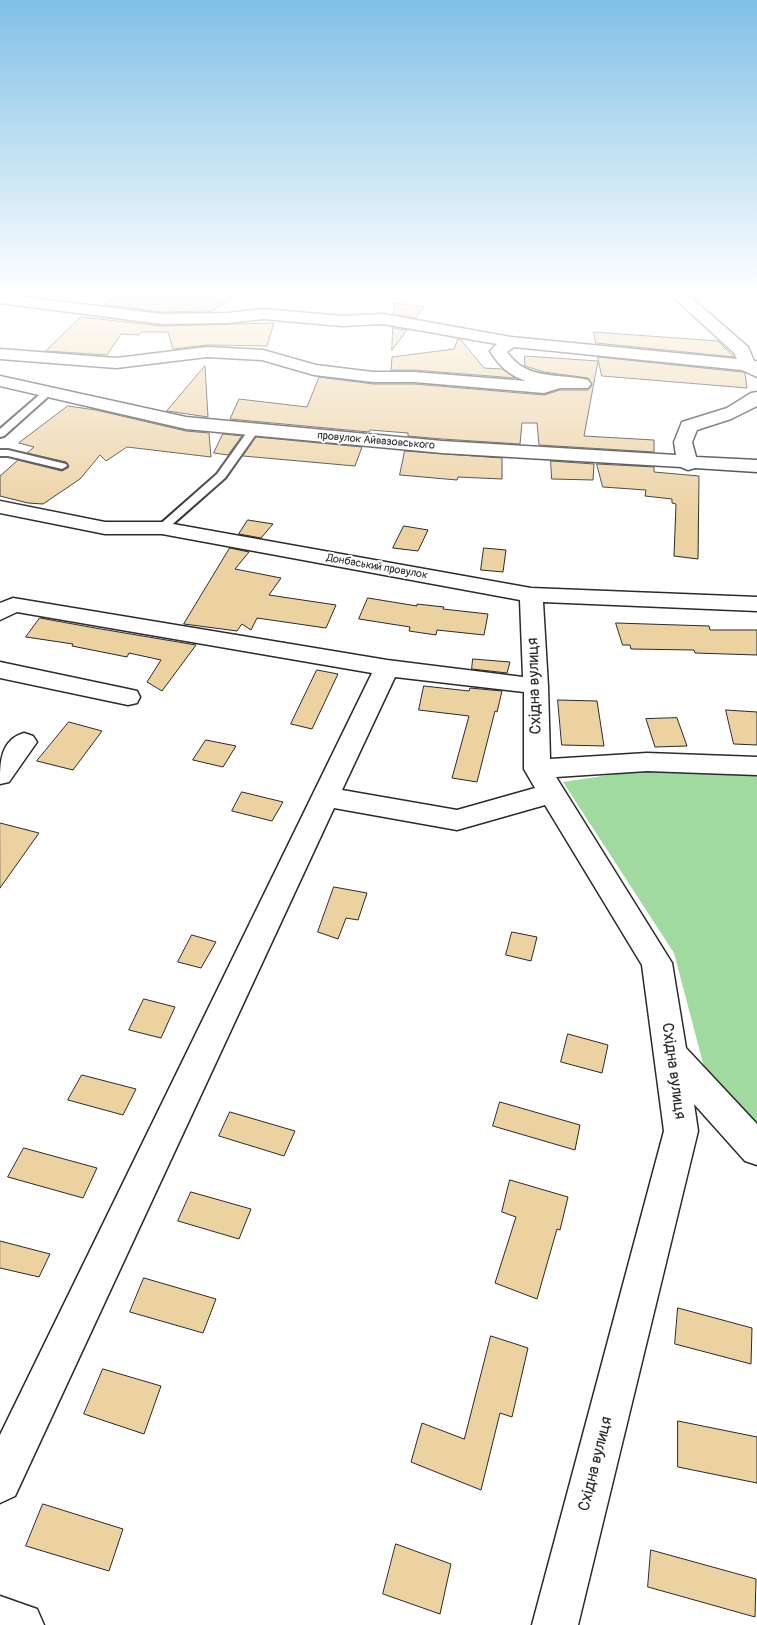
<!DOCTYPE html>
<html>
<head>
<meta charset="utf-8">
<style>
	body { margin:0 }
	canvas { display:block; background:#fff }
</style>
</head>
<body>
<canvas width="757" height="1625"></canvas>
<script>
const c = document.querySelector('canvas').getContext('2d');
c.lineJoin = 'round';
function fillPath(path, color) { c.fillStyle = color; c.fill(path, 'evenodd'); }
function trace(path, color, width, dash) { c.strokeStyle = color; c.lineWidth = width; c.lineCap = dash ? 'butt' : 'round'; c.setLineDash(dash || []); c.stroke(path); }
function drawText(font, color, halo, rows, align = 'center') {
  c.font = font + ' Pangolin,sans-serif'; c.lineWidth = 4; c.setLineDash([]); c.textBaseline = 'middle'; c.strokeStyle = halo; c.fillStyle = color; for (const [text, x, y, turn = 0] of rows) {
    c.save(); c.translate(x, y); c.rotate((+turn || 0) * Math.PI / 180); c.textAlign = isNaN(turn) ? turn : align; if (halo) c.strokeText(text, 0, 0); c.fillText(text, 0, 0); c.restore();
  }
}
fillPath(new Path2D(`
	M642,770L757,773V1129L704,1067L674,953L563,782Z`), '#a0da9f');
const building = new Path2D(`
	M117,294L146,297V294H238L212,311L162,312L105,305Z
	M395,303L424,307L416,318L394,314Z
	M81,317L162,326L274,323L267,346L207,345L173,349L168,332H141L139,335L121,334L107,355L46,351Z
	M393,328L407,330L392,350Z
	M594,332L718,341L734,357L596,343Z
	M458,339L461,340L484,368L502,369L515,378L414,370H391L392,357L454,349Z
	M525,356L598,361L584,436L654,440V452L539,445L537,423H522L520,444L442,439L408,436V433L370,430L369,432L230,419L239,399L307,407L319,377L373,384H414L544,395L560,390H588L592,385L588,378L544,372L525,366Z
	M598,357L742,372L745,373L747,388L602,376Z
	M205,366L208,417L167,411Z
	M68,406L96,410L186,431L209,433L211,457L127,447L106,461L100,455L80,479L43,504L28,503L0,496V476L18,460L62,471L69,467L66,462L27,453L34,447L19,443Z
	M223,434L242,436L228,455L214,453Z
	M256,437L362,447L355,466L243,456Z
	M405,451L502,458V479L458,477L457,480L400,475Z
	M551,461L594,464L593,480L552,479Z
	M597,464L654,467V472L699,476L698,559L674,556L676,504L672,503V499L645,496L646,490L603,487Z
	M248,520L273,524L261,538L239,534Z
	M404,526L428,530L418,551L393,548Z
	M230,548L249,552L235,569L281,578L269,595L336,605L326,628L257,618L251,630L242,624L237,631L184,624Z
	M484,548L506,550L503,572L481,570Z
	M368,598L417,606V604L444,607L443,609L488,614L484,635L437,630L436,635L409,631L410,627L359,619Z
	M40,618L95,628L196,645L162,691L147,682L161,660L129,653L127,657L72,646L73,644L26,637Z
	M616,623L709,626L710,630H757V655L695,653L694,650L631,649L630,645H623Z
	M473,659L510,662L507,673L472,669Z
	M317,670L338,674L312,729L291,724Z
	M424,686L469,691L470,688L502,691L497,712L495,711L477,782L452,778L469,716L419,710Z
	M558,700L597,701L604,746L562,745Z
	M726,710L757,712V745L734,744Z
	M677,718L687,746L655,747L646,719Z
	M69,722L102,731L73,770L37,761Z
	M206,740L236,746L223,767L193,760Z
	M242,792L283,802L272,821L232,811Z
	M0,823L39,833L0,888Z
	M334,887L367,893L358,920L346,918L338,939L318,932Z
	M512,932L537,937L531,961L506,955Z
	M192,935L216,942L201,968L178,962Z
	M144,999L175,1007L161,1038L129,1030Z
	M568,1034L608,1045L602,1073L561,1062Z
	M82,1075L136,1089L123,1115L68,1100Z
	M500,1102L580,1125L575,1150L493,1126Z
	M230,1112L295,1131L284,1156L219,1136Z
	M24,1148L97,1168L83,1198L8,1177Z
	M510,1180L568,1197L560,1230L557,1229L537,1299L495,1283L516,1217L502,1212Z
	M191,1192L251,1209L239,1239L178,1221Z
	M0,1241L50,1254L39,1277L0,1268Z
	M144,1278L216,1299L203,1333L130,1312Z
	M678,1308L752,1328L751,1364L675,1344Z
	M491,1336L528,1348L512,1417L500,1413L481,1490L411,1462L422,1423L464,1439Z
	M103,1369L161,1386L144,1434L84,1414Z
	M678,1421L757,1437V1483L678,1467Z
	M43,1504L123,1529L109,1571L26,1546Z
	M396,1544L451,1564L440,1614L383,1594Z
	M651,1550L756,1579L755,1617L648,1587Z`);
fillPath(building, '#ecd1a1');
trace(building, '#2b2b2b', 1);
const service = new Path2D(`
	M48,389L53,392L51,394L4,436L0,437V429L45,390Z
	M254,427L259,430L225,478L166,530H158L156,528L158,526L217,474L250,428Z
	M0,450H8L66,464L67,466L62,469L8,456H0Z`);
const minor = new Path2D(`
	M0,294L162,314L228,313L263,309L342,316L383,314L511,337L737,359L734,353L670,294H687L748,347L754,361H757V377L742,370L514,347L507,352C527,381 559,373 588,380L591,384L588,388H560L544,393L414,382H373L314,375L262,360L207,357L116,368L0,359V349L116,358L207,347L263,350L316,365L373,372H414L526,381C509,375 499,366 490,351L497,344L383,324L342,326L263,319L228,323L162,324L0,303Z
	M0,376L186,417L442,441L676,455L674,442L682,422L727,408L751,393L757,392V406L731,419L697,430L692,442L696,457L757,460V472L695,468L688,470L681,467L442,453L186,429L0,386Z
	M0,501L105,522H162L531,588L757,597V611L543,602L548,686L550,759L647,753L757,757V775L647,771L556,777L672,963L686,1048L757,1124V1165L745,1161L694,1104L698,1131L578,1625H532L664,1131L642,965L545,805L457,830L334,808L15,1496L0,1503V1435L372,673L17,612L0,620V603L13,598L387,660L523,677L520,600L162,534H105L0,513ZM395,677L524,692V769L535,788L457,810L342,790Z
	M0,662L128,689L137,691L140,697L137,703L128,705L0,678Z
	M24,733L33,736L37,742L9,782L0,784C0,763 0,740 24,733Z
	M0,1596L37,1609L44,1625H0Z`);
trace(service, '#2b2b2b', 4);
trace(minor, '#2b2b2b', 3);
fillPath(service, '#fff');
fillPath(minor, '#fff');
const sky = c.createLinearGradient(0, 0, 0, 522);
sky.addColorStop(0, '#80c0e6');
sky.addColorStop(0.56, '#fff');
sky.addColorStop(1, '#ffffff00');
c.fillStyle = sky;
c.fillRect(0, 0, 757, 522);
drawText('11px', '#2b2b2b', '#fff', [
	["провулок Айвазовського",376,441,5],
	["Донбаський провулок",377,567,10]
]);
drawText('16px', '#2b2b2b', '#fff', [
	["Східна вулиця",535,686,-92],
	["Східна вулиця",673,1071,82],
	["Східна вулиця",596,1464,-76]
]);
</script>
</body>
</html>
